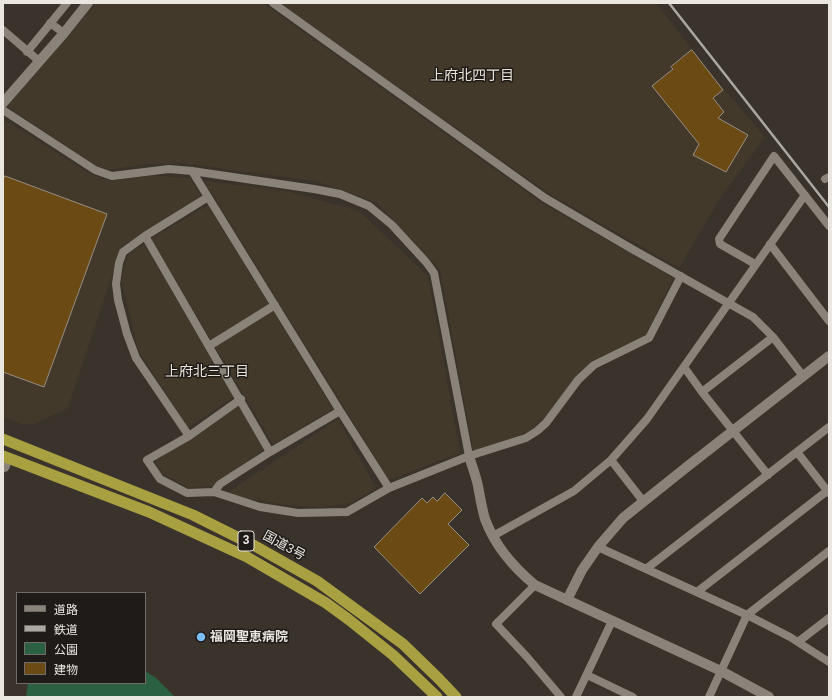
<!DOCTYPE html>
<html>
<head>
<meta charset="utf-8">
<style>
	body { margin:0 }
	#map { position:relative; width:832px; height:700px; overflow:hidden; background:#3a332b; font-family:Helvetica,"Noto Sans JP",sans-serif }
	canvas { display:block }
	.frame { position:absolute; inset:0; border:4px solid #eae6e0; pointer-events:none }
	.legend { position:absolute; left:16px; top:592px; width:130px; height:92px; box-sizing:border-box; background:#1e1b18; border:1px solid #706c68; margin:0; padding:5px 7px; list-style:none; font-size:12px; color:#eae6e0 }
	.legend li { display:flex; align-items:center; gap:8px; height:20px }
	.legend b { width:20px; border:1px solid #706c68 }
</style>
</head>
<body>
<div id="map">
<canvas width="832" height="700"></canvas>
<div class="frame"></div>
<ul class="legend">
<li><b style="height:5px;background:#8a8379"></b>道路</li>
<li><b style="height:5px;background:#aca7a1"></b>鉄道</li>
<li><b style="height:11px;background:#2b6043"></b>公園</li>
<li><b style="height:11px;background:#6b4a13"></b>建物</li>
</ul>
</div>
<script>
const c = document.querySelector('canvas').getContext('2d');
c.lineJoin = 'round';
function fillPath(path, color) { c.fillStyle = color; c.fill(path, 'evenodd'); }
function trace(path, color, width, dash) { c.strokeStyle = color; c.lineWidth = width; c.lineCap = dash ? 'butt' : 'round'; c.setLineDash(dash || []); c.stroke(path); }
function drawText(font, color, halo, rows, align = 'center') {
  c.font = font + ' Helvetica,"Noto Sans JP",sans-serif'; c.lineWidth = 3; c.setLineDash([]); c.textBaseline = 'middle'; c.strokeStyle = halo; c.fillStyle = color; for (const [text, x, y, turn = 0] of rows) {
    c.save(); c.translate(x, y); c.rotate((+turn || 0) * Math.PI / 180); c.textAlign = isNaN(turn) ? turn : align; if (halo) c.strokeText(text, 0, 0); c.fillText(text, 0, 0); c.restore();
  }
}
fillPath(new Path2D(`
	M96,3H263L542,203L673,278L646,336L593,361L586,367L575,378L543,420L528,432L494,445L475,450L473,449L440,269L376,202L315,181L181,163L145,164L110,170L92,164L7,106Z
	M280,3H656L703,64L765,137L720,198L679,268L553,196L498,158Z
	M3,119L91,174L109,181L148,175L190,178L201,196L122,246L68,408L34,424H21L3,417Z
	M204,181L287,191L359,211L428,276L460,453L389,480Z
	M208,205L333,409L273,444L151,239Z
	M144,244L234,397L188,428L138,350L121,278L128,255Z
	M238,406L264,449L213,486L189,488L163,474L155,461Z
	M338,419L376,488L351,503L322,507L287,505L224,495Z`), '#43392b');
fillPath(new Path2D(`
	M145,671L156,678L175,697H26L28,683H145Z`), '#2b6043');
const building = new Path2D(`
	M692,50L723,90L713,98L724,112L718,118L748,135L726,172L693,155L699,144L652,86L673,69L671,67Z
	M5,176L107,214L44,387L3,372V181Z
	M445,493L462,510L448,524L469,545L420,594L374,547L422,498L427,503L433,497L437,501Z`);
fillPath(building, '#6b4a13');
trace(building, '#968e84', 1);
trace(new Path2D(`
	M273,3L545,198L632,249L753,317L773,337L803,376
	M50,23L64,33
	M3,30L39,61
	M27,52L67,3
	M3,110L95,170L112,176L169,169L192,171L314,189L340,194L369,206L392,225L426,262L434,273L469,456
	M192,171L340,411L389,488
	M825,179L829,177
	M208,197L145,236L123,252L119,263L116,284L118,300L127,334L136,358L189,436L241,399
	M145,236L270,452
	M770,244L829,321
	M755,264L720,244L719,239L774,156L829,226
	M209,346L275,305
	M684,367L702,392L768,475
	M702,392L773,337
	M340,411L270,452L220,484L214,492L260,507L298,513L347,512L389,488L469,456L526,438L537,431L546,423L578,380L594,365L649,338L681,276
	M189,436L147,460L160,479L187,493L214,492
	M797,452L829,493
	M611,460L643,501
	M3,468H5L9,459
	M493,536L574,491L611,460L647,419L805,195
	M598,547L747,615L790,637L829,662
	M646,569L829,427
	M535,585L496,624L527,657L561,697
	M697,592L827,491
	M798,642L829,618
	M587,675L633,697
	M576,697L612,621
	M709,697L747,615L829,551`), '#8a8379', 8);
trace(new Path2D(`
	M3,103L64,33L88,3
	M469,456C472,466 476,476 478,486C480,497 482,509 485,519C495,546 513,567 535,585L721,671L769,697
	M567,600L582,570L598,547L623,518L688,466L829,356`), '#8a8379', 10);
trace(new Path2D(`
	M3,439L193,515L255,546L317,581L403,644L439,679L456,697
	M3,456L149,512L247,557L326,603L348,619L393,655L437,697`), '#a8a041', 11);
trace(new Path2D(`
	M669,3L829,207`), '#aca7a1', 2.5);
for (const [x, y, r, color] of [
	[201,637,5,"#7abef8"]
]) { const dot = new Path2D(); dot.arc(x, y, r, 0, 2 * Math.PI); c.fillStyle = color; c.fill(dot); trace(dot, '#1e1b18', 1.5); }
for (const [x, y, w] of [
	[246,541,16]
]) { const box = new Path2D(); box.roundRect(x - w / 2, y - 10, w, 20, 3); c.fillStyle = '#1e1b18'; c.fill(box); trace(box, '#eae6e0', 1); }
drawText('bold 12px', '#eae6e0', null, [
	["3",246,541]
]);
drawText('13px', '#eae6e0', '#1e1b18', [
	["国道3号",284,546,29]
]);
drawText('bold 13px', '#eae6e0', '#1e1b18', [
	["福岡聖恵病院",210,637]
], 'left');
drawText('14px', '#eae2d7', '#1e1b18', [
	["上府北四丁目",472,76],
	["上府北三丁目",207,372]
]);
</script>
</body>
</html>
